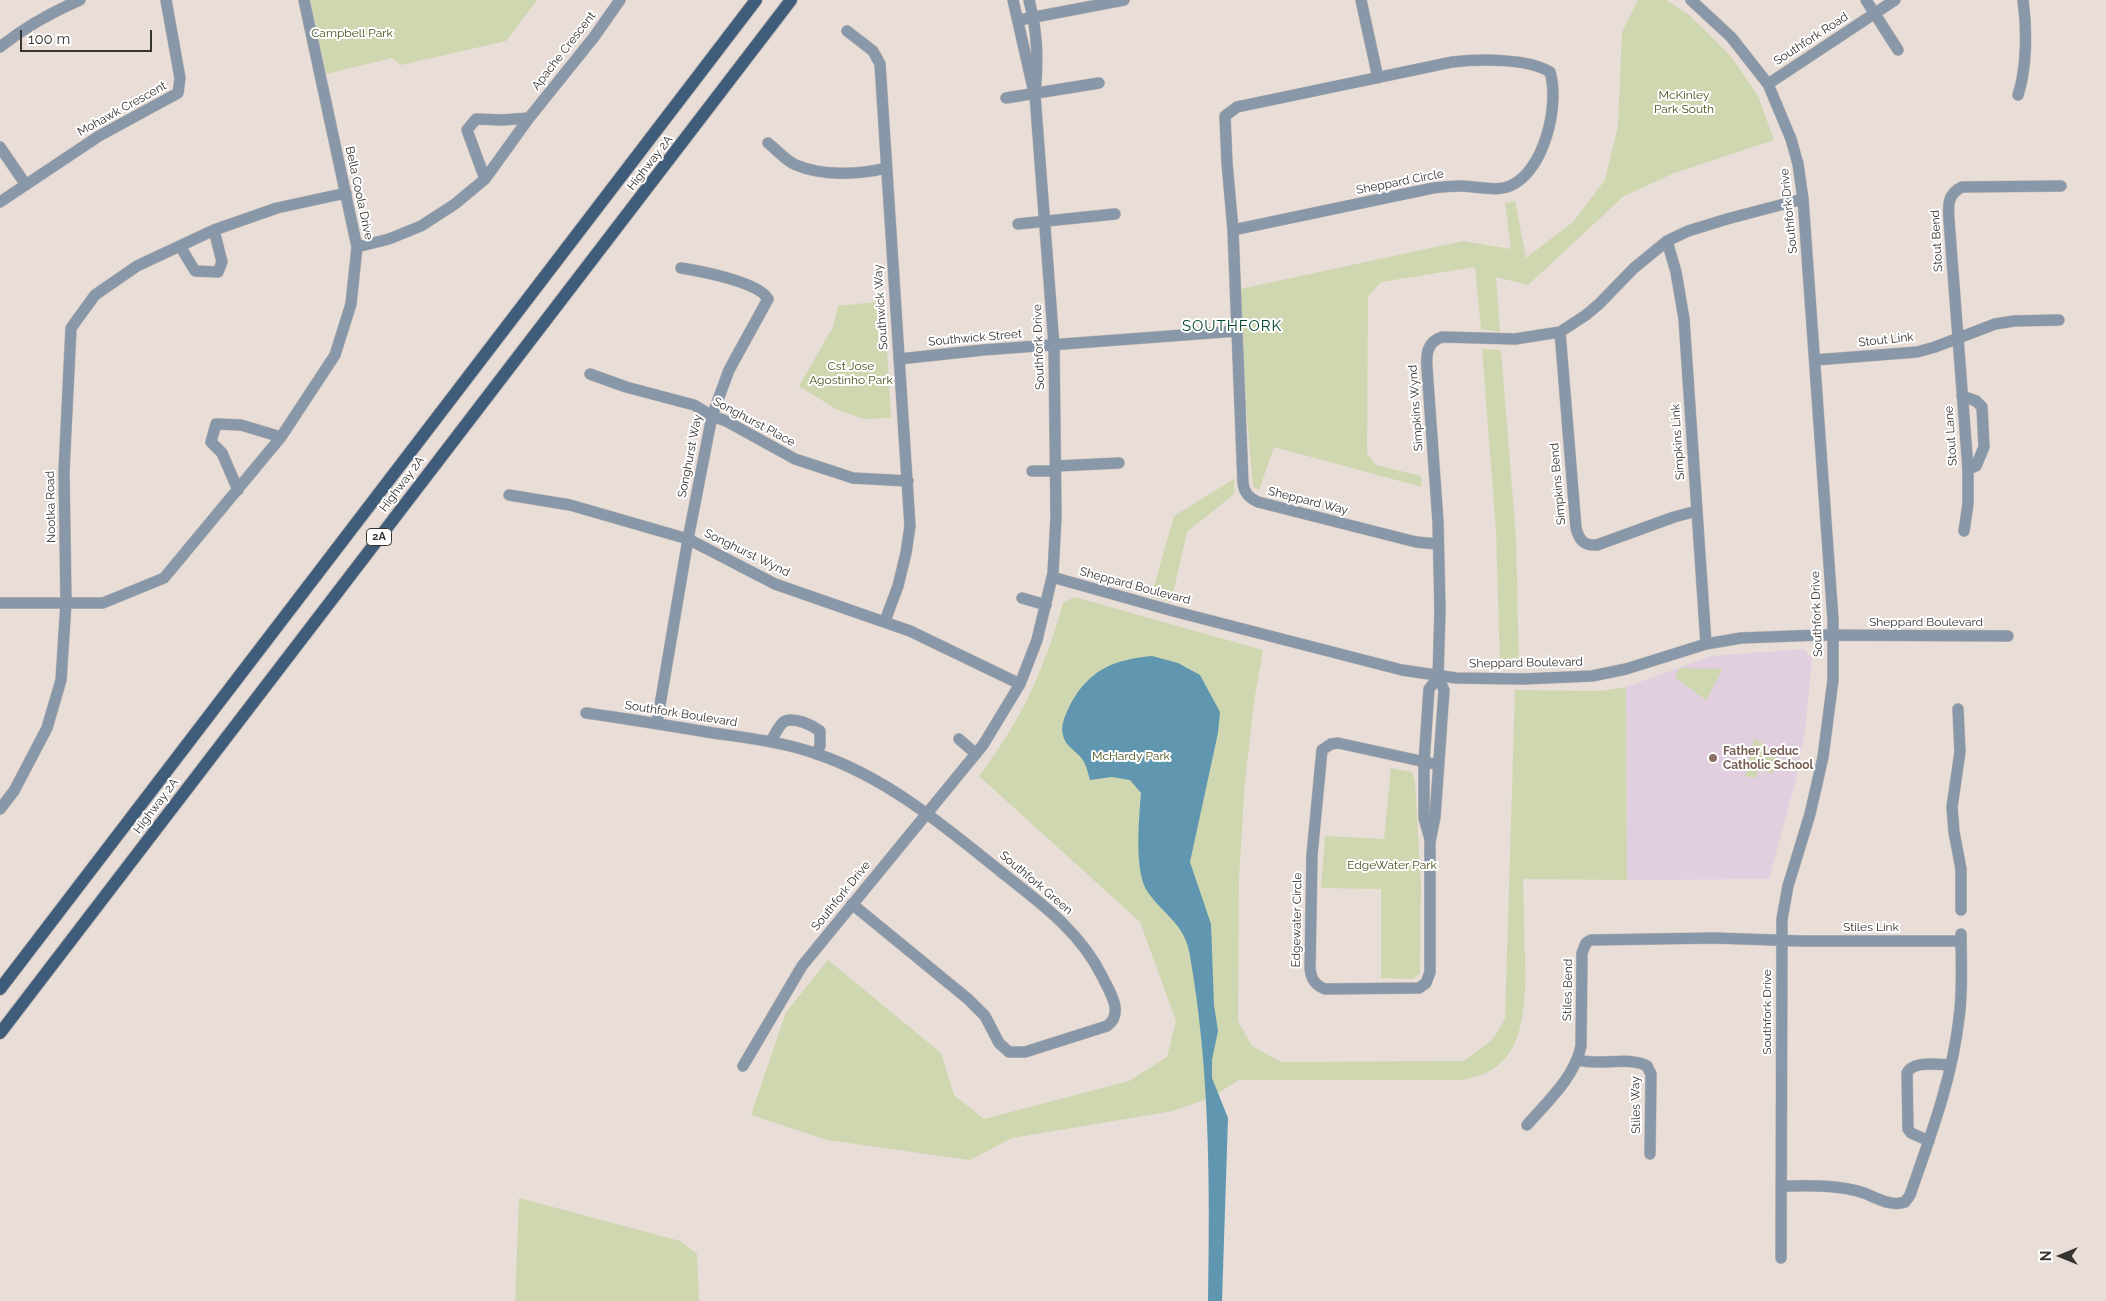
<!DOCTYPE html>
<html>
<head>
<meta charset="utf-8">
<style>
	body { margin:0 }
	#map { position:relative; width:2106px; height:1301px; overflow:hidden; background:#e8ddd7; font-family:Raleway,sans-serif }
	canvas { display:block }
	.north { position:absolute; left:2036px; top:1231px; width:50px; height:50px; -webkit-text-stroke:4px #fff; paint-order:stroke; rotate:270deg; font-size:14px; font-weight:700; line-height:20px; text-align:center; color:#373330 }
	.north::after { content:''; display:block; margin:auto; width:18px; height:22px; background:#373330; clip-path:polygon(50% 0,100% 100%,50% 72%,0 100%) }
	.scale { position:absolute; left:20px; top:30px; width:132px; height:22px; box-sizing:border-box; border:2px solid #373330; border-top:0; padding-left:6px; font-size:15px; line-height:18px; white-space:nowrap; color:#373330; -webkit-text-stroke:4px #fff; paint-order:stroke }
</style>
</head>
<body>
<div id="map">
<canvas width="2106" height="1301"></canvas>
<div class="north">N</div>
<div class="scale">100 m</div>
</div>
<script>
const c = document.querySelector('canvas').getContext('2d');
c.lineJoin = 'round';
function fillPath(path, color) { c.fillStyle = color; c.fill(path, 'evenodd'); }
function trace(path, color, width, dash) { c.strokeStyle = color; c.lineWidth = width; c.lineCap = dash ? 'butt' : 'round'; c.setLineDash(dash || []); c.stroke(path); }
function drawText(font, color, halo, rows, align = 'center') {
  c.font = font + ' Raleway,sans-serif'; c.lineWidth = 4; c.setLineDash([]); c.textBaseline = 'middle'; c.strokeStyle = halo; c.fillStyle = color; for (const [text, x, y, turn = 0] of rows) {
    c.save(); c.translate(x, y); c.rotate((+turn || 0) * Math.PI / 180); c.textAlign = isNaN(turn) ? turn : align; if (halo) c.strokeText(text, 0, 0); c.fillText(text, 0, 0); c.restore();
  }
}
fillPath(new Path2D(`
	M1804,649L1812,658L1805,732L1795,783L1769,879L1627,880L1626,687L1711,656Z`), '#e1cfe0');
fillPath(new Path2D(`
	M310,0H537L506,41L401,65L392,58L326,74Z
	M1638,0H1666L1688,14L1730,55L1758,96L1774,140L1672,174L1624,196L1528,285L1496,277L1500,332L1481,329L1475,267L1381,282L1368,296L1367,454L1376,465L1421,476L1422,487L1274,447L1259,490L1253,487L1236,290L1463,241L1511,249L1505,203L1515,201L1526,258L1573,222L1605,180L1618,126L1622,32Z
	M884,301L891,418L863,419L836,409L799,386L833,327L838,306Z
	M1482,349L1501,350L1516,538L1519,667L1500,666L1496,531Z
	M1234,479V494L1187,532L1171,602L1151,597L1174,516Z
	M1074,597L1263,650L1255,695L1245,781L1239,878L1238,1021L1252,1046L1281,1062L1464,1061L1492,1040L1505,1019L1515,690L1601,691L1626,687L1627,880L1523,879C1524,905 1524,930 1525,956C1526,1008 1527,1072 1461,1080H1239L1210,1098L1173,1111L1012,1138L970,1160L827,1140L751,1115L786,1012L828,960L941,1053L954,1095L984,1119L1129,1081L1167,1057L1176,1021L1140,922L979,776C1021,721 1045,668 1063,603Z
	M1679,668L1723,669L1706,700L1675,678Z
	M1754,739L1761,742L1781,763L1772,773L1758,770L1756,778L1745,776Z
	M1391,768L1412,772L1415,781L1421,885L1420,969V974L1412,979L1381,978V889L1321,888L1325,836L1384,839Z
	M519,1198L680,1241L697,1254L699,1301H515Z`), '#cfd7b0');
fillPath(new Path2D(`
	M1152,656L1178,663L1200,675L1220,712L1218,733L1190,862L1211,924L1214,1005L1218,1031L1212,1060V1078L1228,1118L1222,1301H1208C1210,1186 1210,1070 1190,956C1185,923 1164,916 1147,891C1134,871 1139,817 1141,793L1130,780L1112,777L1090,780C1088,774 1087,767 1084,762C1079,752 1065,747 1063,735C1060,725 1066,714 1070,705C1089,670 1112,660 1152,656Z`), '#6196b1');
const minor = new Path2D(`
	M1013,0L1033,88
	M1361,0L1378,78
	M1691,0L1731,37L1768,84L1791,139L1798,164L1803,199L1833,620V680L1823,757L1810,814L1788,886L1782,919L1781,1258
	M1866,0L1898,50
	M1019,20L1124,0
	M847,31L873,51L880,64L910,526L906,553L898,586L885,621
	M0,47C24,28 52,12 80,0
	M1768,84L1895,0
	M2018,95C2027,68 2027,28 2023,0
	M1006,98L1099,83
	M768,143C777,150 786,161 796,165C822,176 859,175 886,168
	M0,147L26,185
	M485,179L467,130L476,119L502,120L529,118
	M0,202L99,136L178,93L180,78L166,0
	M1018,224L1115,214
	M1233,230L1433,188C1442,187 1451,186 1460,186C1475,186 1496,192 1510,186C1544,172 1560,105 1550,72C1528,58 1478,59 1452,62L1237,107L1225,116L1227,163L1233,230L1243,483C1244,493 1249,498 1258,502L1416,542L1438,544
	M1667,241L1676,272L1684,319L1706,644
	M180,246L195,271L218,272L222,262L214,230
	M357,247L389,239L421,226L455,204L485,179L529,118L594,37L620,0
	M1560,332L1576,528C1579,540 1584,546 1597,545L1674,517L1697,511
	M899,359L983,350L1237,331
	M1815,360L1917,352L1935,347L1995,324L2014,321L2059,320
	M590,374L626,387L694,405L712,416L726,421L795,459L853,478L908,481
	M1962,396L1976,401L1982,407L1984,447L1976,466L1968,469
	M1056,466L1119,463
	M1032,471H1056
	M238,490L222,453L211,442L216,424L241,425L281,437
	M509,495L570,505L688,539L775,584L910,631L1020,684
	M1964,531L1968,504V469L1949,220C1948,206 1947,194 1962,187L2061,186
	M1052,577L1173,611L1402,670L1456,678L1523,679L1592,676L1626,669L1706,644L1741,638L1820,635L2008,636
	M1022,598L1046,605
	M0,603H103L164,578L281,437L335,355L351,304L357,247L304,0
	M1958,709L1960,752L1952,807L1954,832L1961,869V910
	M586,713C629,719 671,726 713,733C748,738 783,742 817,754C886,777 944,826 1000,871C1039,902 1079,930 1102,976C1109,991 1125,1013 1107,1026L1025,1052H1009L999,1043L985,1016L968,999L852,904
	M657,723L688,539L712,416L729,370L768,299C759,282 700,271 681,268
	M959,739L976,754
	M771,741C775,735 779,724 785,721C795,717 812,725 820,731V746L816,754
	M1439,765L1338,743L1331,744L1322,750L1312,855L1310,968C1311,979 1315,985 1325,989L1419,988L1426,983L1430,972V842L1435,817L1444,690L1438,677L1440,610L1438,522L1427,368C1426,354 1427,342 1442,337L1515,339L1560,332L1586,315L1599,304L1634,268L1667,241L1688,231L1727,219L1803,199
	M0,809L14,791L47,728L61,680L66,603L64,471L71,328L95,295L137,266L214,230L277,208L346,193
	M1430,839L1424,818V762L1429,689L1438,677
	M1578,1060C1599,1066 1629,1056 1647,1066L1651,1074L1650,1154
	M743,1066L802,966L983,745L1020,684L1037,640L1053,573L1056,517L1054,346L1035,95C1038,60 1038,34 1029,0
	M1527,1125C1547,1102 1575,1077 1581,1046L1582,953L1586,943L1591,940L1714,938L1802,941H1961
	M1929,1141L1911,1133L1908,1129L1907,1073C1913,1060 1938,1065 1951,1065
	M1781,1186C1809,1186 1837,1184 1864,1193C1877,1198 1891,1207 1905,1202L1910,1195C1930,1137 1952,1080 1959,1018C1963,991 1961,962 1961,934`);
const major = new Path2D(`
	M0,989L756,0
	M0,1033L791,0`);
trace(minor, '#c5bbb6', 12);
trace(major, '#c5bbb6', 14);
trace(minor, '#8898a9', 11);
trace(major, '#3f5d7a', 12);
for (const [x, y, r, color] of [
	[1713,758,5,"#8d6e63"]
]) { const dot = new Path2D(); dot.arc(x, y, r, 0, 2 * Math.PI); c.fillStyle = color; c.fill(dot); trace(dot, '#fff', 2); }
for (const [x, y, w] of [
	[379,537,25]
]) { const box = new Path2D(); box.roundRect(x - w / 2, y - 8.5, w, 17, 4); c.fillStyle = '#fff'; c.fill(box); trace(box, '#373330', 1); }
drawText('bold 11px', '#373330', null, [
	["2A",379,537]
]);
drawText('12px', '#4a5219', '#fff', [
	["Campbell Park",352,33],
	["McKinley",1684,95],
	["Park South",1684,109],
	["Cst Jose",851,366],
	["Agostinho Park",851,380],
	["McHardy Park",1131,756],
	["EdgeWater Park",1392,865]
]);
drawText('12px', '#373330', '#fff', [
	["Southfork Road",1811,39,-33],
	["Apache Crescent",564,51,-52],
	["Mohawk Crescent",122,109,-29],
	["Highway 2A",650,163,-52],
	["Sheppard Circle",1400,182,-11],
	["Bella Coola Drive",359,193,78],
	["Southfork Drive",1789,211,-96],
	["Stout Bend",1937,241,-93],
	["Southwick Way",881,307,-94],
	["Southwick Street",975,338,-5],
	["Stout Link",1886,340,-6],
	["Southfork Drive",1039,347,-92],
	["Simpkins Wynd",1416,408,-94],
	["Songhurst Place",754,422,28],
	["Stout Lane",1951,436,-94],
	["Simpkins Link",1678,442,-94],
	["Songhurst Way",690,456,-79],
	["Highway 2A",402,484,-53],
	["Simpkins Bend",1558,484,-95],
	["Sheppard Way",1308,501,14],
	["Nootka Road",51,507,-91],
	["Songhurst Wynd",747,553,26],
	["Sheppard Boulevard",1135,586,15],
	["Southfork Drive",1817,614,-92],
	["Sheppard Boulevard",1926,622],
	["Sheppard Boulevard",1526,663,-1],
	["Southfork Boulevard",681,714,9],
	["Highway 2A",156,806,-53],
	["Southfork Green",1036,883,40],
	["Southfork Drive",841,896,-51],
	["Edgewater Circle",1297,920,-89],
	["Stiles Link",1871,927],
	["Stiles Bend",1568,990,-89],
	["Southfork Drive",1767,1012,-90],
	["Stiles Way",1636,1105,-91]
]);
drawText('bold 12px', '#785e54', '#fff', [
	["Father Leduc",1723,751],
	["Catholic School",1723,765]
], 'left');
c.letterSpacing = '1px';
drawText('15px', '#00462a', '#fff', [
	["SOUTHFORK",1232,326]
]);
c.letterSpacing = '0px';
</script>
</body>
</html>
